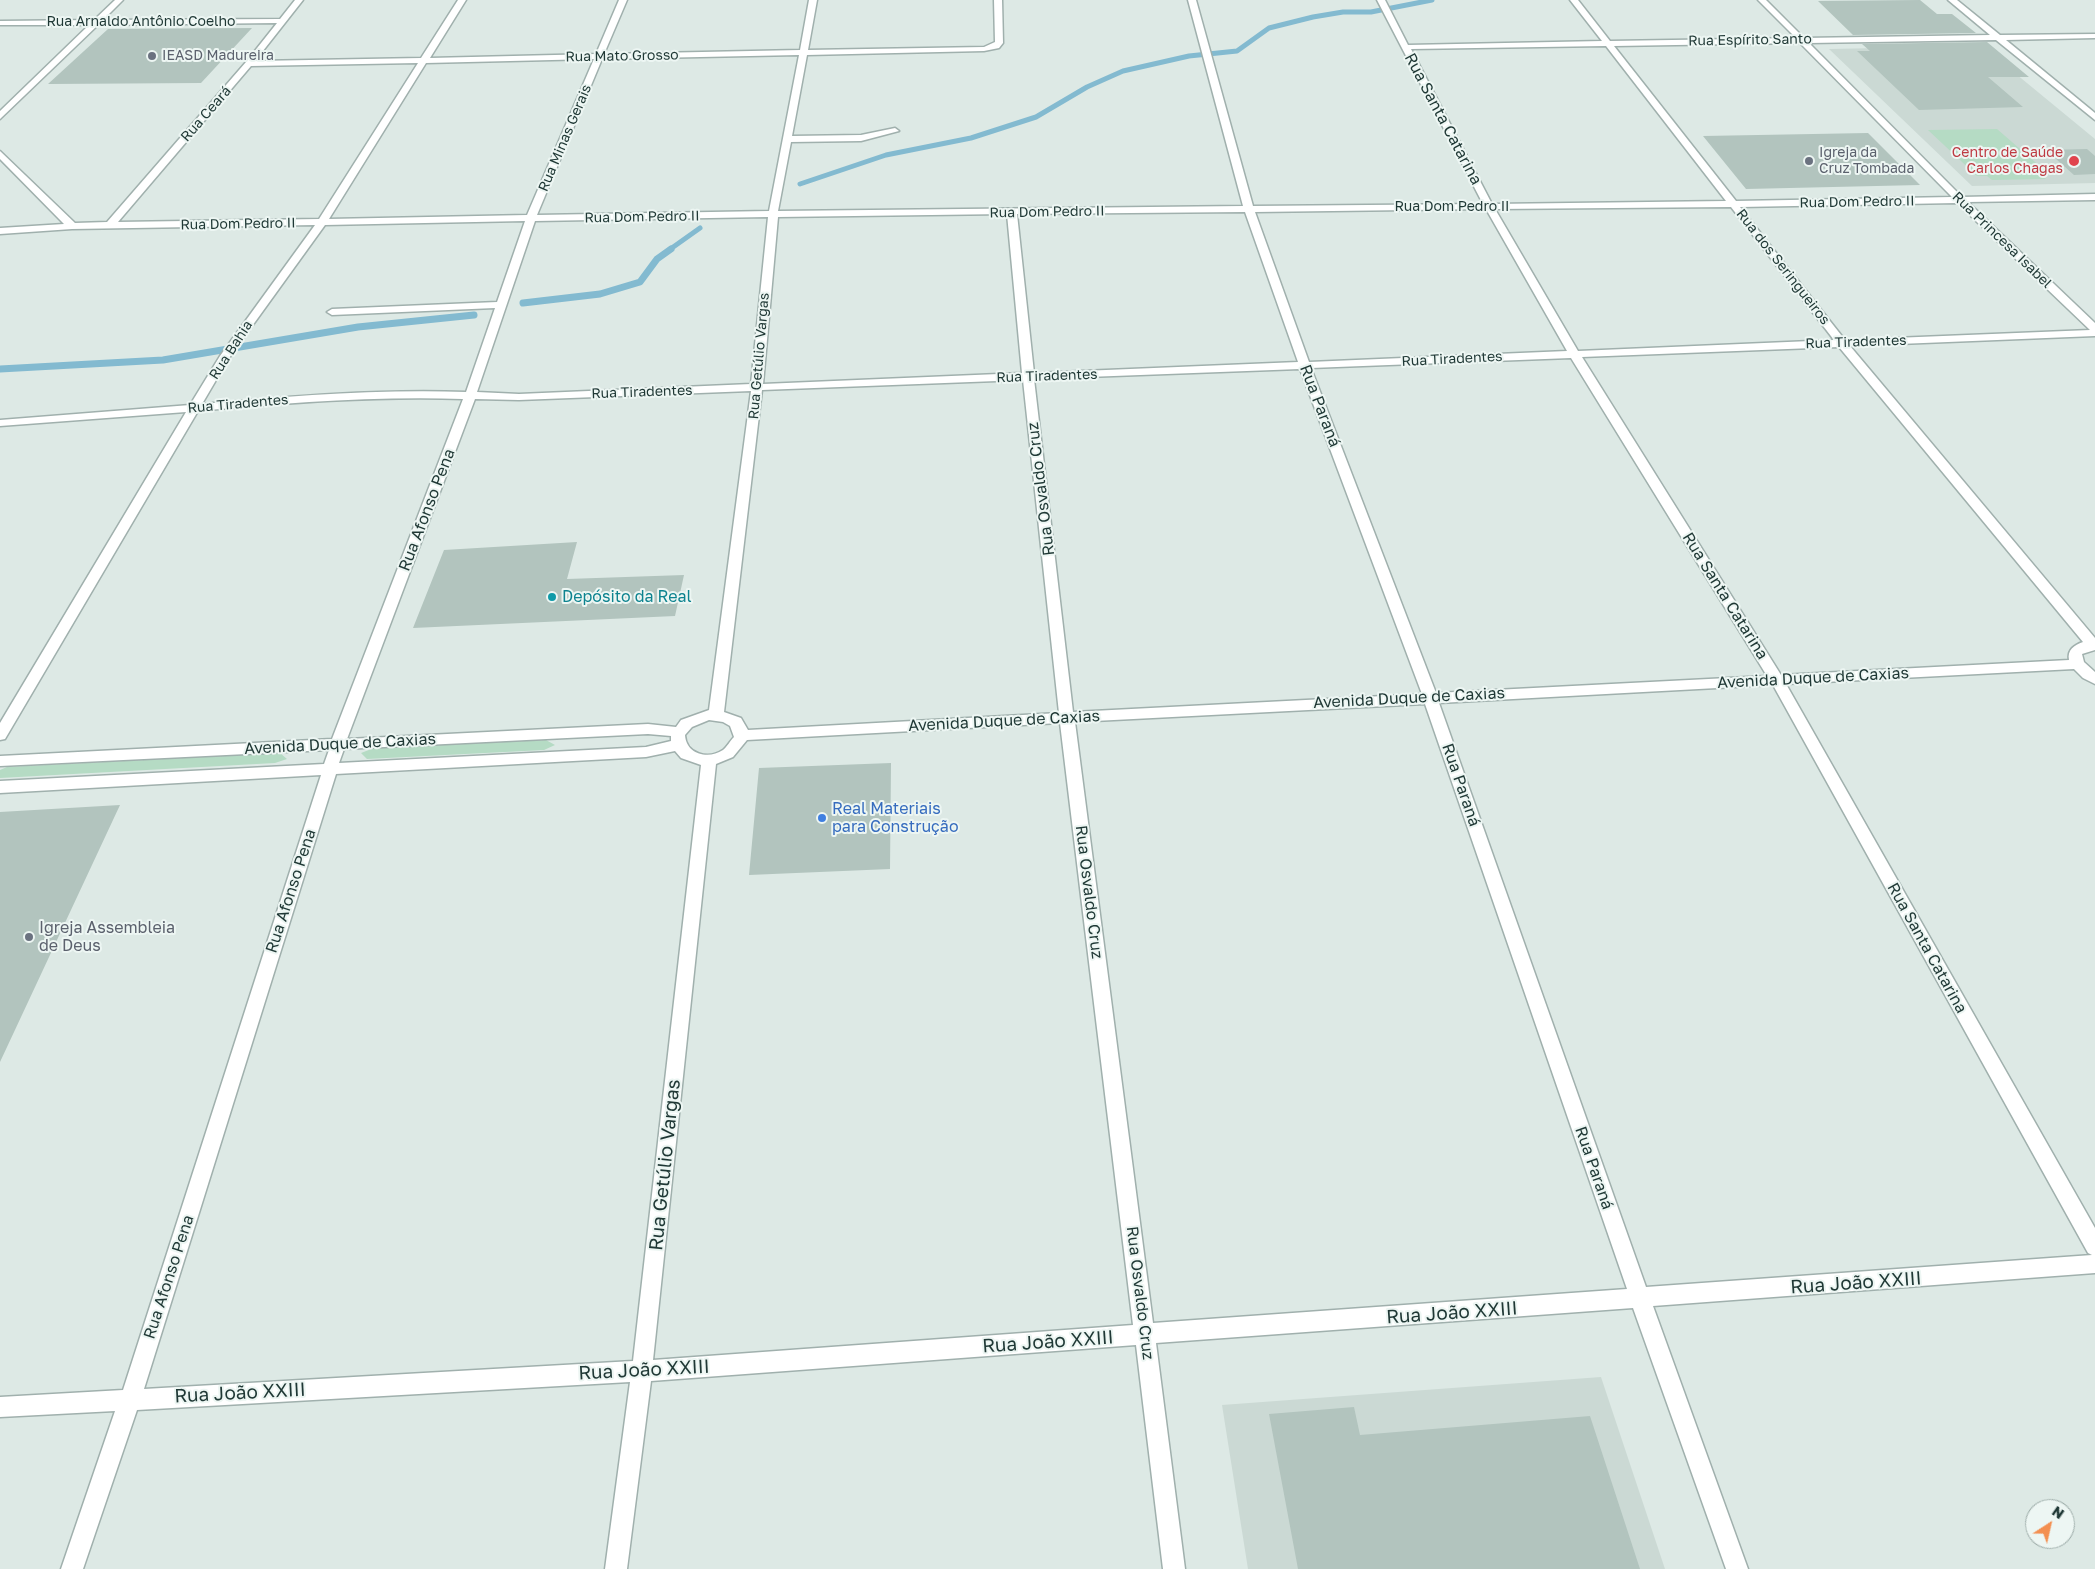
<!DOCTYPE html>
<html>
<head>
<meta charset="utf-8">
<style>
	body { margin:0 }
	#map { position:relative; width:2095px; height:1569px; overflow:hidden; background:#dde9e5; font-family:"Golos Text",sans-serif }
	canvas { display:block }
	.north { position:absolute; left:2025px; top:1499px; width:50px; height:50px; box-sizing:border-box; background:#edf6f3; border:1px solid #9baaa7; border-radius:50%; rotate:35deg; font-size:14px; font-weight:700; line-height:20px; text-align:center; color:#1f3835 }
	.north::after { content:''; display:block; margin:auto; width:18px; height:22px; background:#f38f51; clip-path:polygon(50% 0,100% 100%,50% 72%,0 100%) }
</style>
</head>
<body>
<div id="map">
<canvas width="2095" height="1569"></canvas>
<div class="north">N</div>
</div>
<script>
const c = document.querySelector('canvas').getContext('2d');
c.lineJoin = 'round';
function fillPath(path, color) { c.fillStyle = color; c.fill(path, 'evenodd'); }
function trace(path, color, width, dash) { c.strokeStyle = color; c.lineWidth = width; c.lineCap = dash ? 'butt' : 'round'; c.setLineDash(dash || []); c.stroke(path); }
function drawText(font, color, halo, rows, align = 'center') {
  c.font = font + ' "Golos Text",sans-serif'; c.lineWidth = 4; c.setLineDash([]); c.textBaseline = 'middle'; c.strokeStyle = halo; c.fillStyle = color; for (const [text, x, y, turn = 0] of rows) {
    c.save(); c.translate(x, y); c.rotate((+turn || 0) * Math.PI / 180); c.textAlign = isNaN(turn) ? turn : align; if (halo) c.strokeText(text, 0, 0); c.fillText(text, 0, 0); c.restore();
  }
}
fillPath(new Path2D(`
	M1982,46L2095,139V183L1972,186L1829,49Z
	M1601,1377L1665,1569H1248L1222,1405Z`), '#cbd9d4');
fillPath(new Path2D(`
	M1997,129L2050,175H2042L2046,179L1992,180L1987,176H1977L1928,130Z
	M546,740L555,745L544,750L367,759L361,753L374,748Z
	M280,753L287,759L275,763L0,778V770L7,767Z`), '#b5dbc4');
trace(new Path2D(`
	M800,184L886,155L971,138L1036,117L1087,87L1123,71L1189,56L1237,51L1269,28L1313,17L1343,12H1371L1432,0
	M669,250L700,228`), '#83bad0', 5);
trace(new Path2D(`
	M523,303L600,294L640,282L657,259L671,249
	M0,369L163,360L358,327L474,315`), '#83bad0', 7);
fillPath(new Path2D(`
	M1920,0L1937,14H1952L1976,33L1853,35L1818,1Z
	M252,28L201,83L48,84L108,29Z
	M1987,42L2029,77H1988L2023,107L1919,110L1857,51H1870L1862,44Z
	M1868,133L1920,185L1746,189L1703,136Z
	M2087,149L2095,156V174L2074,175L2046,150Z
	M577,542L567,579L684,575L675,616L413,628L444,550Z
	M891,763L890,869L749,875L759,768Z
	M120,805L0,1062V812Z
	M1354,1407L1360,1435L1590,1416L1640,1569H1298L1269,1414Z`), '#b2c4be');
const minor = new Path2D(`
	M115,0H123L103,20L280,19L295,0H303L255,61L421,58L458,0H466L430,58L596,54L619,0H627L604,54L800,50L809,0H817L808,50L984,47L995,42L994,0H1002L1003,43L999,48L984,51L807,55L792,136L861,135L895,128L899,131L861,141L791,142L778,211L1243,206L1188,0H1196L1253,206L1483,204L1377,0H1385L1408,45L1602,41L1570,0H1578L1610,41L1796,38L1758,0H1766L1804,38L1990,35L1948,0H1957L2000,35L2095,34V38L2006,40L2095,113V120L1996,40L1809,43L1962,197L2095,194V200L1968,202L2095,323V336L1850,346L2095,638V650L2082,654L2084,662L2095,672V684L2083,678L2074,669L1786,684L2095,1228V1273L1653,1306L1748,1569H1726L1633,1308L1156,1343L1185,1569H1163L1136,1345L651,1381L627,1569H605L630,1382L137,1410L83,1569H61L115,1411L0,1417V1397L123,1390L321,775L0,793V781L324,764L329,750L0,766V756L332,739L463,399C374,396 287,403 198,411L5,739L0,740V723L186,412L0,426V420L190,405L220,356L315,225L72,229L0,234V228L64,224L0,159V151L75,223L107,222L246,62L277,23L98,25L0,119V111L89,25H0V21L94,20ZM1800,43L1952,197L1736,201L1614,46ZM1606,46L1726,201L1492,204L1411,49ZM799,55L769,211L537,215L602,59ZM594,59L527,215L329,219L426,63ZM418,63L319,219L118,222L251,66ZM1957,203L2090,330L1845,340L1740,207ZM1731,207L1834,340L1578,351L1495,209ZM1486,209L1567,351L1309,362L1255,212ZM1245,212L1298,362L1034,373L1017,214ZM1007,214L1022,373L763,384L778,217ZM768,217L751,384L519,394L477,392L535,221ZM525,221L497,302L332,309L327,312L332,315L495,308L466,392C377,389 290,396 202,404L229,358L325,225ZM1839,347L2083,642C2074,645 2067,650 2069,660L1781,675L1582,357ZM1571,358L1767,676L1436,693L1311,368ZM1300,369L1422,694L1073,712L1034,379ZM1023,380L1059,713L748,730L741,718L724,712L762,390ZM751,391L709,710L681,720L676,727L648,724L347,739L475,399L519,400ZM1773,685L2088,1253L2092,1255L1646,1287L1439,703ZM1425,704L1627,1289L1153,1323L1075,722ZM709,720L723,722L730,726L734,737C730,741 727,747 723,750C708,760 686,754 685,735L692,727ZM1060,723L1133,1325L653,1360L716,764L733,757L747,740ZM648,734L671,736V741L646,747L339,763L344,749ZM675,751L681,758L701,765L633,1361L144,1389L336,774L646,757Z`);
trace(minor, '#a0b0ad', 3);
fillPath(minor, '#fff');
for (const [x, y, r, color] of [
	[152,56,5,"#6b7280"],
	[1809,161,5,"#6b7280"],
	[2074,161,6,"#e0444e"],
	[552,597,5,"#0f9aa8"],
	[822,818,5,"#3f7fe0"],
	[29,937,5,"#6b7280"]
]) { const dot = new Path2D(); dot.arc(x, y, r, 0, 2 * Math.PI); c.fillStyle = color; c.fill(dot); trace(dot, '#edf6f3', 2); }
drawText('14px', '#1f3835', '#edf6f3', [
	["Rua Arnaldo Antônio Coelho",141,22],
	["Rua Espírito Santo",1750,40,-1],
	["Rua Mato Grosso",622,56,-1],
	["Rua Ceará",206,114,-49],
	["Rua Minas Gerais",565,138,-67],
	["Rua Dom Pedro II",1857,202,-1],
	["Rua Dom Pedro II",1452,207],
	["Rua Dom Pedro II",1047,212,-1],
	["Rua Dom Pedro II",642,217,-1],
	["Rua Dom Pedro II",238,224,-1],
	["Rua Princesa Isabel",2002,240,44],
	["Rua dos Seringueiros",1783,267,52],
	["Rua Tiradentes",1856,342,-2],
	["Rua Bahia",231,350,-57],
	["Rua Getúlio Vargas",759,356,-85],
	["Rua Tiradentes",1452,359,-3],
	["Rua Tiradentes",1047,376,-2],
	["Rua Tiradentes",642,392,-2],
	["Rua Tiradentes",238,404,-5]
]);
drawText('14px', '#5b616d', '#edf6f3', [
	["IEASD Madureira",162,56],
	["Igreja da",1819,153],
	["Cruz Tombada",1819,169]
], 'left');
drawText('14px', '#be3a42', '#edf6f3', [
	["Centro de Saúde",2063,153],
	["Carlos Chagas",2063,169]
], 'right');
drawText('16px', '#1f3835', '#edf6f3', [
	["Rua Santa Catarina",1443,119,62],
	["Rua Paraná",1320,406,69],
	["Rua Osvaldo Cruz",1041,489,-97],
	["Rua Afonso Pena",427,510,-69],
	["Rua Santa Catarina",1725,596,58],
	["Avenida Duque de Caxias",1813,678,-3],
	["Avenida Duque de Caxias",1409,698,-3],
	["Avenida Duque de Caxias",1004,721,-3],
	["Avenida Duque de Caxias",340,744,-3],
	["Rua Paraná",1461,785,71],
	["Rua Afonso Pena",291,891,-72],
	["Rua Osvaldo Cruz",1089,892,83],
	["Rua Santa Catarina",1927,948,61],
	["Rua Paraná",1594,1168,71],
	["Rua Afonso Pena",169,1277,-72],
	["Rua Osvaldo Cruz",1140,1293,83]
]);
drawText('16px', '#0d838f', '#edf6f3', [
	["Depósito da Real",562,597]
], 'left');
drawText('16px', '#366cbe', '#edf6f3', [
	["Real Materiais",832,809],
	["para Construção",832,827]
], 'left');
drawText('16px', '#5b616d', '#edf6f3', [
	["Igreja Assembleia",39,928],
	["de Deus",39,946]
], 'left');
drawText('19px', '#1f3835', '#edf6f3', [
	["Rua Getúlio Vargas",665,1165,-84],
	["Rua João XXIII",1856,1283,-4],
	["Rua João XXIII",1452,1313,-4],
	["Rua João XXIII",1048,1342,-4],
	["Rua João XXIII",644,1370,-3],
	["Rua João XXIII",240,1393,-3]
]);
</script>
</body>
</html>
